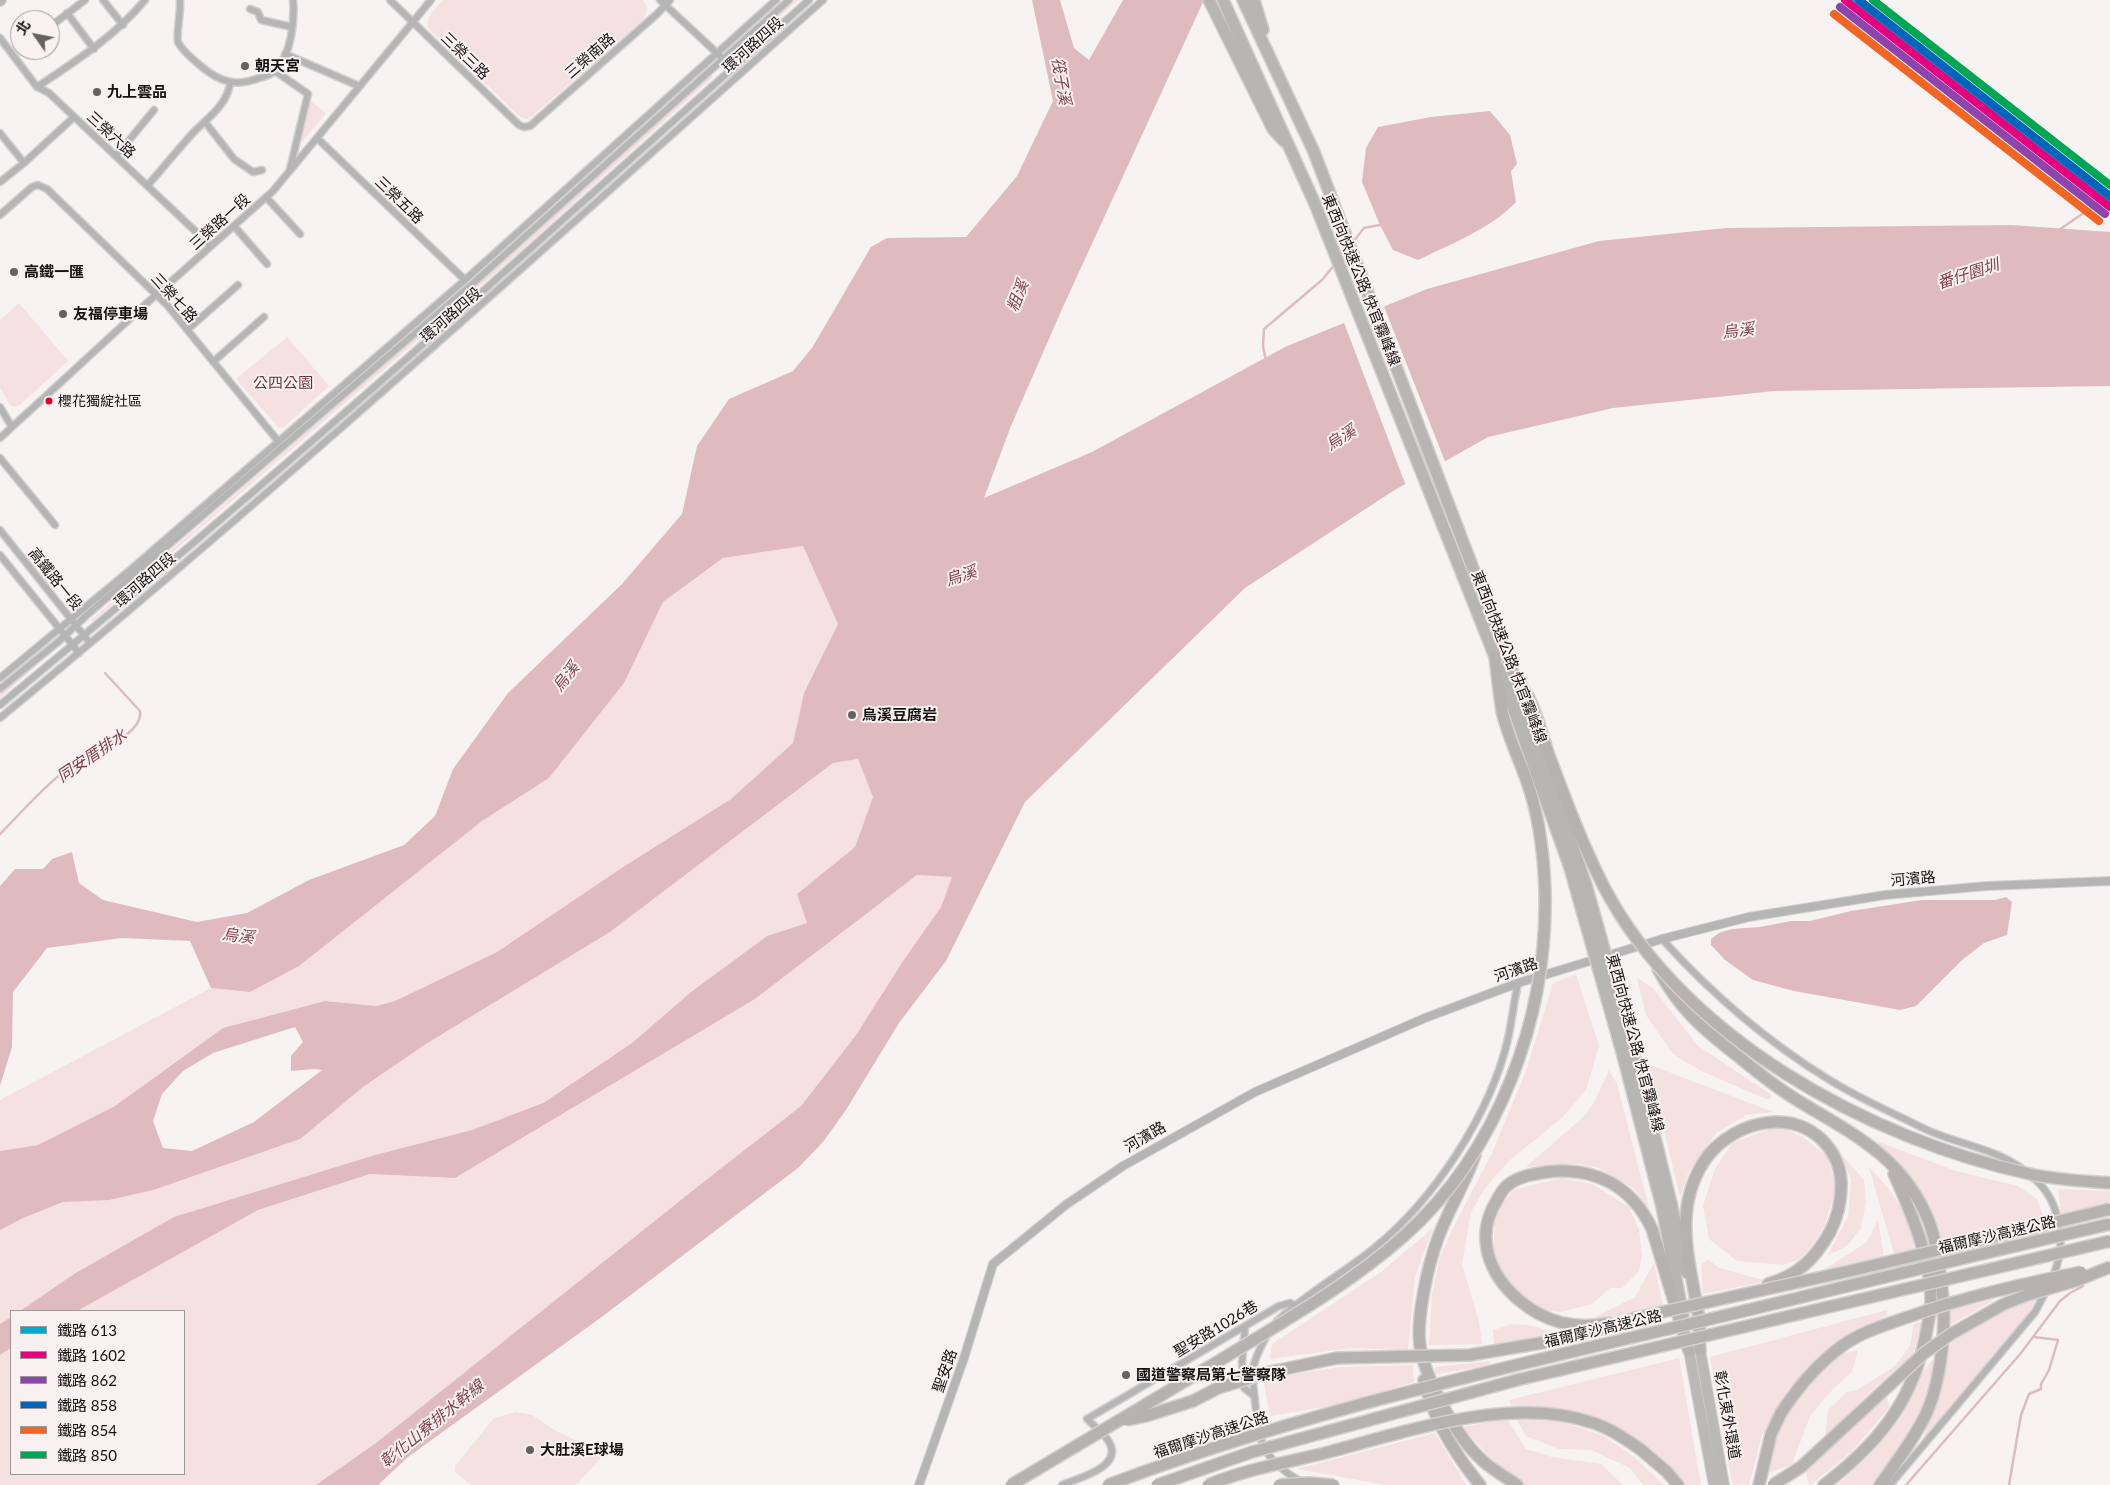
<!DOCTYPE html>
<html>
<head>
<meta charset="utf-8">
<style>
	body { margin:0 }
	#map { position:relative; width:2110px; height:1485px; overflow:hidden; background:#f7f3f3; font-family:Lato,"Noto Sans TC",sans-serif }
	canvas { display:block }
	.legend { position:absolute; left:10px; top:1310px; width:175px; height:165px; box-sizing:border-box; background:#f9f1f1; border:1px solid #9d9898; margin:0; padding:6px 9px; list-style:none; font-size:15px; color:#141212 }
	.legend li { display:flex; align-items:center; gap:10px; height:25px }
	.legend b { width:25px; border:1px solid #9d9898 }
	.north { position:absolute; left:10px; top:10px; width:50px; height:50px; box-sizing:border-box; background:#f9f1f1; border:1px solid #9d9898; border-radius:50%; rotate:303deg; font-size:14px; font-weight:700; line-height:20px; text-align:center; color:#141212 }
	.north::after { content:''; display:block; margin:auto; width:18px; height:22px; background:#636161; clip-path:polygon(50% 0,100% 100%,50% 72%,0 100%) }
</style>
</head>
<body>
<div id="map">
<canvas width="2110" height="1485"></canvas>
<ul class="legend">
<li><b style="height:6px;background:#00a9ce"></b>鐵路 613</li>
<li><b style="height:6px;background:#e5007d"></b>鐵路 1602</li>
<li><b style="height:6px;background:#8e44ad"></b>鐵路 862</li>
<li><b style="height:6px;background:#0065bd"></b>鐵路 858</li>
<li><b style="height:6px;background:#f26522"></b>鐵路 854</li>
<li><b style="height:6px;background:#00a651"></b>鐵路 850</li>
</ul>
<div class="north">北</div>
</div>
<script>
const c = document.querySelector('canvas').getContext('2d');
c.lineJoin = 'round';
function fillPath(path, color) { c.fillStyle = color; c.fill(path, 'evenodd'); }
function trace(path, color, width, dash) { c.strokeStyle = color; c.lineWidth = width; c.lineCap = dash ? 'butt' : 'round'; c.setLineDash(dash || []); c.stroke(path); }
function drawText(font, color, halo, rows, align = 'center') {
  c.font = font + ' Lato,"Noto Sans TC",sans-serif'; c.lineWidth = 4; c.setLineDash([]); c.textBaseline = 'middle'; c.strokeStyle = halo; c.fillStyle = color; for (const [text, x, y, turn = 0] of rows) {
    c.save(); c.translate(x, y); c.rotate((+turn || 0) * Math.PI / 180); c.textAlign = isNaN(turn) ? turn : align; if (halo) c.strokeText(text, 0, 0); c.fillText(text, 0, 0); c.restore();
  }
}
fillPath(new Path2D(`
	M443,0H642C649,8 648,13 642,21L532,116L526,119L520,117L428,28C425,17 436,8 443,0Z
	M791,0H798L742,50L738,51Z
	M711,75L713,77L516,255L93,621H90L514,252Z
	M308,99L326,113L298,147Z
	M19,303L68,361L20,405L15,407L10,405L0,388V320Z
	M287,337L329,386L285,426L279,428L236,379Z
	M803,546L838,624L804,693L793,743L731,799L623,867L497,952L395,1001L376,1006L325,1001L223,1028L115,1106L38,1145L0,1151V1100L211,988L250,992L482,821L549,778L624,683L663,602L723,558Z
	M59,644L58,646L0,698V692Z
	M858,759L873,797L855,847L797,894L807,923L767,936L691,992L632,1043L542,1103L472,1130L375,1155L279,1185L74,1274L20,1311H11V1317L0,1324V1230C18,1220 44,1205 65,1202C87,1199 104,1202 126,1195L363,1087L426,1044L610,932L833,763Z
	M917,875L952,877L941,907L903,961L856,1035L801,1106L706,1180L376,1443L316,1485H0V1355L11,1347V1474H184V1311H65L130,1269L258,1210L370,1174L455,1178L755,999Z
	M1576,974L1599,1046L1586,1090L1562,1118L1510,1160L1485,1188L1471,1212L1462,1264L1479,1321L1482,1344L1429,1345L1432,1294L1440,1257L1454,1226L1492,1153L1526,1071L1553,983Z
	M1637,978L1653,988L1698,1046L1766,1091L1771,1095V1099H1766L1701,1071L1673,1054L1646,1015Z
	M1648,1064L1773,1112L1747,1115L1716,1133L1688,1173L1680,1197Z
	M1609,1070L1617,1084L1649,1208L1633,1188L1599,1168L1579,1164L1526,1167L1582,1118L1594,1103Z
	M1778,1126L1803,1137L1828,1157L1836,1188L1825,1225L1811,1247L1800,1259L1783,1265L1737,1261L1709,1239L1703,1206L1715,1169L1732,1143Z
	M1877,1141L1953,1170L2018,1186L2037,1199L2044,1218L1940,1241L1920,1191Z
	M1842,1155L1864,1180L1866,1202L1861,1228L1847,1246L1827,1256L1848,1217L1851,1180Z
	M1869,1167L1885,1184L1907,1215L1917,1248L1894,1254Z
	M1561,1178L1592,1184L1629,1207L1639,1230L1642,1255L1639,1271L1622,1288H1610L1592,1304L1561,1312L1542,1310L1518,1294L1493,1258L1495,1222L1501,1205L1514,1190Z
	M2058,1189L2110,1191V1202L2061,1214Z
	M1878,1220L1884,1257L1814,1276L1867,1242Z
	M1433,1228L1415,1277L1408,1350L1351,1348L1270,1359L1272,1344L1381,1272Z
	M1709,1260L1719,1268L1767,1281L1703,1294L1701,1264Z
	M1654,1263L1663,1306L1608,1319L1589,1320L1635,1297Z
	M2037,1298L2028,1314L1923,1440L1949,1346L1962,1333L2000,1311Z
	M1994,1300L1948,1326L1951,1309Z
	M1887,1310V1315L1833,1343L1787,1391L1762,1435L1749,1485L1732,1484L1710,1357Z
	M1922,1322L1913,1354L1871,1391L1825,1437L1828,1410L1847,1392L1857,1390L1895,1366L1910,1346L1914,1324Z
	M1513,1324L1534,1326L1557,1335L1527,1341L1494,1345L1493,1330Z
	M1858,1350L1852,1372L1833,1389L1810,1416L1792,1464L1767,1474L1777,1432L1806,1384L1842,1354Z
	M1938,1357L1926,1401L1875,1485H1837C1861,1464 1883,1444 1900,1418C1910,1403 1922,1362 1938,1357Z
	M1679,1358L1701,1485H1684L1679,1478L1651,1452L1587,1416L1540,1407L1512,1408L1509,1400Z
	M1489,1361V1366L1435,1374V1367Z
	M1413,1365L1414,1382L1341,1404L1270,1416L1263,1379L1341,1367Z
	M1887,1396L1889,1408L1853,1450L1811,1485H1809L1806,1470Z
	M516,1412L532,1415L556,1431L580,1442L602,1457L576,1485H471L455,1472V1466L494,1418Z
	M1507,1419L1526,1449L1552,1457L1601,1464L1623,1485H1523L1491,1458L1462,1427Z
	M1517,1420L1560,1421L1602,1435L1633,1456L1664,1485H1643L1630,1468L1591,1450L1559,1449L1526,1436Z
	M1435,1433L1466,1485H1386L1297,1469Z`), '#f5e0e2');
fillPath(new Path2D(`
	M1032,0H1060L1074,48L1089,60L1123,0H1204L1062,309L1011,426L984,498L1092,452L1285,347L1427,289L1599,241L1726,228L2012,225L2110,232V386L1774,391L1613,408L1488,437L1393,491L1245,588L1025,802L946,961L899,1023L846,1110L823,1142L798,1168L603,1316L408,1457L378,1485H316L376,1443L706,1180L801,1106L856,1035L903,961L941,907L952,877L917,875L755,999L455,1178L370,1174L258,1210L77,1311H20L74,1274L174,1217L375,1155L472,1130L543,1103L632,1043L691,992L767,936L807,923L797,894L855,847L873,797L858,759L833,763L610,932L426,1044L363,1087L300,1139L153,1190L109,1200L63,1202L23,1218L0,1230V1151L38,1145L115,1106L223,1028L325,1001L376,1006L395,1001L497,952L623,867L731,799L793,743L804,693L838,624L803,546L723,558L663,602L624,683L549,778L482,821L299,966L250,992L211,988L190,941L122,938L47,948L13,992L12,1047L0,1086V886L15,869H43L52,859L72,852L79,883L103,900L197,922L247,913L309,880L404,845L435,816L453,769L508,693L622,584L682,514L697,446L729,399L793,371L812,348L871,247L887,238L966,237L1017,176L1053,101ZM295,1027L303,1042L291,1056V1071L315,1069L322,1070L254,1122L192,1151L163,1148L153,1121L162,1094L183,1071L213,1053Z
	M1490,111L1510,135L1517,164L1511,171L1516,202C1492,228 1449,245 1418,260L1393,250L1380,225L1362,182L1366,148L1378,127L1431,117Z
	M2006,897L2012,902L2007,935L1984,943L1962,960L1916,1006L1900,1010L1794,991L1753,980L1725,960L1711,945V939L1719,933L1732,929L1760,927L1791,921H1810L1851,911L1922,900H1995Z
	M11,1317V1348L0,1355V1324Z`), '#dfbbbf');
fillPath(new Path2D(`
	M1383,304L1446,464L1406,486L1343,320Z`), '#f7f3f3');
trace(new Path2D(`
	M2059,230L2095,205L2110,192
	M1353,242L1364,228L1380,225
	M1266,361L1263,346L1264,329L1322,280L1335,264
	M0,834C21,813 42,788 66,770C83,756 144,737 140,711L105,673
	M1906,1485L2021,1353L2060,1301L2070,1293L2083,1286
	M2009,1485L2021,1415L2029,1394L2041,1389V1384L2049,1370L2058,1340L2034,1337`), '#dfbbbf', 2.5);
const minor = new Path2D(`
	M103,0L123,25
	M180,0C181,10 176,37 178,42C182,51 195,61 202,67C220,82 236,87 259,78C264,77 272,74 276,70C291,54 295,21 293,0
	M390,0L519,125L524,127L530,126L657,14L670,0
	M660,0L734,69
	M250,9L258,12L261,20L292,27
	M67,13L94,49
	M55,23L85,0
	M0,38L37,87L49,93L211,246
	M285,54L359,86
	M275,71L308,94L290,169
	M37,87C76,61 114,37 145,0
	M205,122L234,159L253,172L262,170
	M0,133L24,163
	M317,138L465,280
	M116,156L154,110
	M0,182L24,163L74,117
	M148,185C162,169 176,152 191,135C205,120 228,105 230,83
	M266,197L300,234
	M0,215L32,187L38,185L47,189L167,305L278,441
	M234,226L267,264
	M187,330L238,285
	M213,362L264,317
	M0,407L12,427
	M0,438L147,303L273,191L431,0
	M0,458L55,525
	M0,530L90,643
	M0,555L79,653
	M0,678L129,571L465,280L776,0
	M0,689L58,642L88,614L471,285L789,0
	M0,705C163,570 325,432 483,291C592,195 700,97 809,0
	M0,718C281,487 551,242 823,0
	M1662,939C1711,993 1766,1041 1828,1079C1858,1098 1891,1112 1923,1128C1955,1144 1992,1147 2021,1168
	M2031,1176C2061,1199 2068,1245 2052,1278
	M1277,1321C1306,1294 1342,1274 1373,1249C1434,1200 1490,1115 1508,1039C1512,1020 1514,1001 1518,983
	M1245,1327L1242,1362L1244,1388L1254,1396
	M1268,1333C1262,1345 1255,1356 1253,1369C1252,1382 1258,1433 1263,1445C1269,1460 1288,1475 1302,1482
	M1062,1485C1078,1478 1124,1467 1109,1442C1104,1433 1094,1426 1087,1419L1279,1306L1290,1303L1294,1305
	M1890,1485L2035,1312L2047,1289`);
const tertiary = new Path2D(`
	M919,1485L964,1358L993,1264L1067,1204L1123,1166L1255,1092L1425,1018L1518,983L1662,939L1749,917L1885,895L1987,886L2110,881`);
const primary = new Path2D(`
	M0,1L1,0
	M1700,1350L1724,1485
	M1689,1351L1714,1485`);
const trunk = new Path2D(`
	M1209,0L1273,129L1284,141
	M1223,0L1315,204L1495,657
	M1243,0L1314,152L1513,673
	M1254,0L1263,30
	M1671,1203L1686,1272
	M1662,1207L1683,1315`);
const motorway = new Path2D(`
	M1658,969C1679,1009 1704,1030 1739,1057C1757,1072 1776,1087 1797,1100C1852,1134 1901,1155 1928,1219C1937,1242 1939,1265 1942,1289C1947,1324 1941,1384 1925,1416C1913,1440 1896,1463 1880,1485
	M1475,1155C1465,1184 1448,1210 1438,1238C1428,1265 1416,1318 1420,1346C1426,1381 1457,1438 1483,1461C1494,1471 1506,1477 1517,1485
	M1608,1323C1576,1330 1545,1322 1520,1301C1489,1275 1474,1237 1497,1200C1500,1195 1503,1188 1508,1185C1519,1176 1534,1174 1547,1172C1594,1166 1632,1186 1652,1229L1689,1351
	M1700,1350C1699,1340 1700,1330 1699,1320C1694,1282 1682,1245 1687,1207C1690,1187 1699,1164 1714,1149C1742,1122 1788,1110 1820,1138C1833,1150 1840,1164 1841,1181C1842,1199 1838,1216 1830,1232C1814,1260 1798,1275 1768,1284
	M1424,1380C1433,1419 1454,1453 1480,1485
	M1640,1449L1667,1472L1678,1485
	M1759,1485L1771,1434L1781,1413
	M1824,1485C1876,1445 1911,1404 1925,1339C1927,1327 1931,1313 1931,1301C1931,1259 1911,1212 1894,1174`);
trace(minor, '#d2d0d0', 9);
trace(tertiary, '#d2d0d0', 10);
trace(primary, '#d2d0d0', 12);
trace(trunk, '#d2d0d0', 14);
trace(motorway, '#d2d0d0', 14);
trace(minor, '#b6b5b5', 6);
trace(tertiary, '#b6b5b5', 8);
trace(primary, '#bbb8b8', 10);
trace(trunk, '#b8b5b5', 11);
trace(motorway, '#b6b2b2', 11);
const trunkBridge = new Path2D(`
	M1499,668L1570,868L1622,1052L1662,1207
	M1514,678L1586,885L1640,1077L1671,1203`);
const motorwayBridge = new Path2D(`
	M1513,673C1518,681 1524,690 1529,698C1538,717 1543,739 1550,758C1566,801 1583,846 1604,887C1683,1038 1869,1139 2030,1174C2056,1180 2084,1181 2110,1183
	M1781,1413C1798,1387 1816,1365 1842,1346C1861,1332 1885,1325 1908,1317C1964,1297 2023,1284 2081,1272
	M1126,1420L1146,1416L1193,1401L1218,1388L1270,1372L1337,1358L1470,1355L1553,1341L1623,1323L1635,1318L1854,1270L2110,1209
	M1011,1485C1083,1442 1155,1399 1227,1356C1288,1319 1351,1283 1404,1236C1499,1151 1548,1017 1545,891C1544,859 1540,825 1531,794C1523,766 1508,739 1502,711C1499,693 1497,675 1495,657
	M1108,1485C1278,1420 1457,1379 1634,1337C1793,1300 1951,1260 2110,1224
	M1157,1485L1252,1452L1517,1380L2110,1241
	M1208,1485C1246,1469 1289,1462 1329,1452C1407,1431 1511,1396 1590,1422C1608,1427 1624,1438 1640,1449
	M1279,1485L1309,1483L1334,1485
	M1773,1485L1801,1467L1923,1354L1951,1334L2004,1304L2027,1295L2078,1280L2110,1267`);
trace(trunkBridge, '#d2d0d0', 14, []);
trace(motorwayBridge, '#d2d0d0', 14, []);
trace(trunkBridge, '#b8b5b5', 11);
trace(motorwayBridge, '#b6b2b2', 11);
trace(new Path2D(`
	M1855,0L2110,198`), '#00a9ce', 8);
trace(new Path2D(`
	M1845,0L2110,207`), '#e5007d', 8);
trace(new Path2D(`
	M1840,7L2105,214`), '#8e44ad', 8);
trace(new Path2D(`
	M1859,0L2110,196`), '#0065bd', 8);
trace(new Path2D(`
	M1834,14L2099,221`), '#f26522', 8);
trace(new Path2D(`
	M1873,0L2110,185`), '#00a651', 8);
for (const [x, y, r, color] of [
	[245,66,5,"#636161"],
	[97,92,5,"#636161"],
	[14,272,5,"#636161"],
	[63,314,5,"#636161"],
	[49,401,4.5,"#e4002b"],
	[852,715,5,"#636161"],
	[1126,1375,5,"#636161"],
	[530,1450,5,"#636161"]
]) { const dot = new Path2D(); dot.arc(x, y, r, 0, 2 * Math.PI); c.fillStyle = color; c.fill(dot); trace(dot, '#f9f1f1', 2); }
drawText('14px', '#141212', '#f9f1f1', [
	["櫻花獨綻社區",58,401]
], 'left');
drawText('15px', '#141212', '#f9f1f1', [
	["環河路四段",753,45,-42],
	["三榮三路",465,56,44],
	["三榮南路",590,56,-41],
	["三榮六路",111,135,43],
	["三榮五路",399,200,44],
	["三榮路一段",220,222,-42],
	["東西向快速公路 快官霧峰線",1361,280,68],
	["三榮七路",174,298,48],
	["環河路四段",451,315,-41],
	["高鐵路一段",55,579,51],
	["環河路四段",145,580,-41],
	["東西向快速公路 快官霧峰線",1509,657,69],
	["河濱路",1913,879,-5],
	["河濱路",1516,970,-19],
	["東西向快速公路 快官霧峰線",1635,1043,75],
	["河濱路",1145,1137,-30],
	["福爾摩沙高速公路",1997,1235,-13],
	["聖安路1026巷",1216,1329,-31],
	["福爾摩沙高速公路",1603,1329,-13],
	["聖安路",945,1371,-71],
	["彰化東外環道",1727,1415,80],
	["福爾摩沙高速公路",1211,1435,-18]
]);
drawText('bold 15px', '#141212', '#f9f1f1', [
	["朝天宮",255,66],
	["九上雲品",107,92],
	["高鐵一匯",24,272],
	["友福停車場",73,314],
	["烏溪豆腐岩",862,715],
	["國道警察局第七警察隊",1136,1375],
	["大肚溪E球場",540,1450]
], 'left');
drawText('15px', '#70313c', '#f9f1f1', [
	["公四公園",283,383]
]);
drawText('italic 16px', '#803f4a', '#f9f1f1', [
	["筏子溪",1061,81,80],
	["番仔園圳",1968,274,-18],
	["粗溪",1018,296,-68],
	["烏溪",1738,331,-7],
	["烏溪",1341,438,-32],
	["烏溪",961,576,-18],
	["烏溪",566,677,-52],
	["同安厝排水",92,756,-34],
	["烏溪",238,936,8],
	["彰化山寮排水幹線",432,1424,-39]
]);
</script>
</body>
</html>
